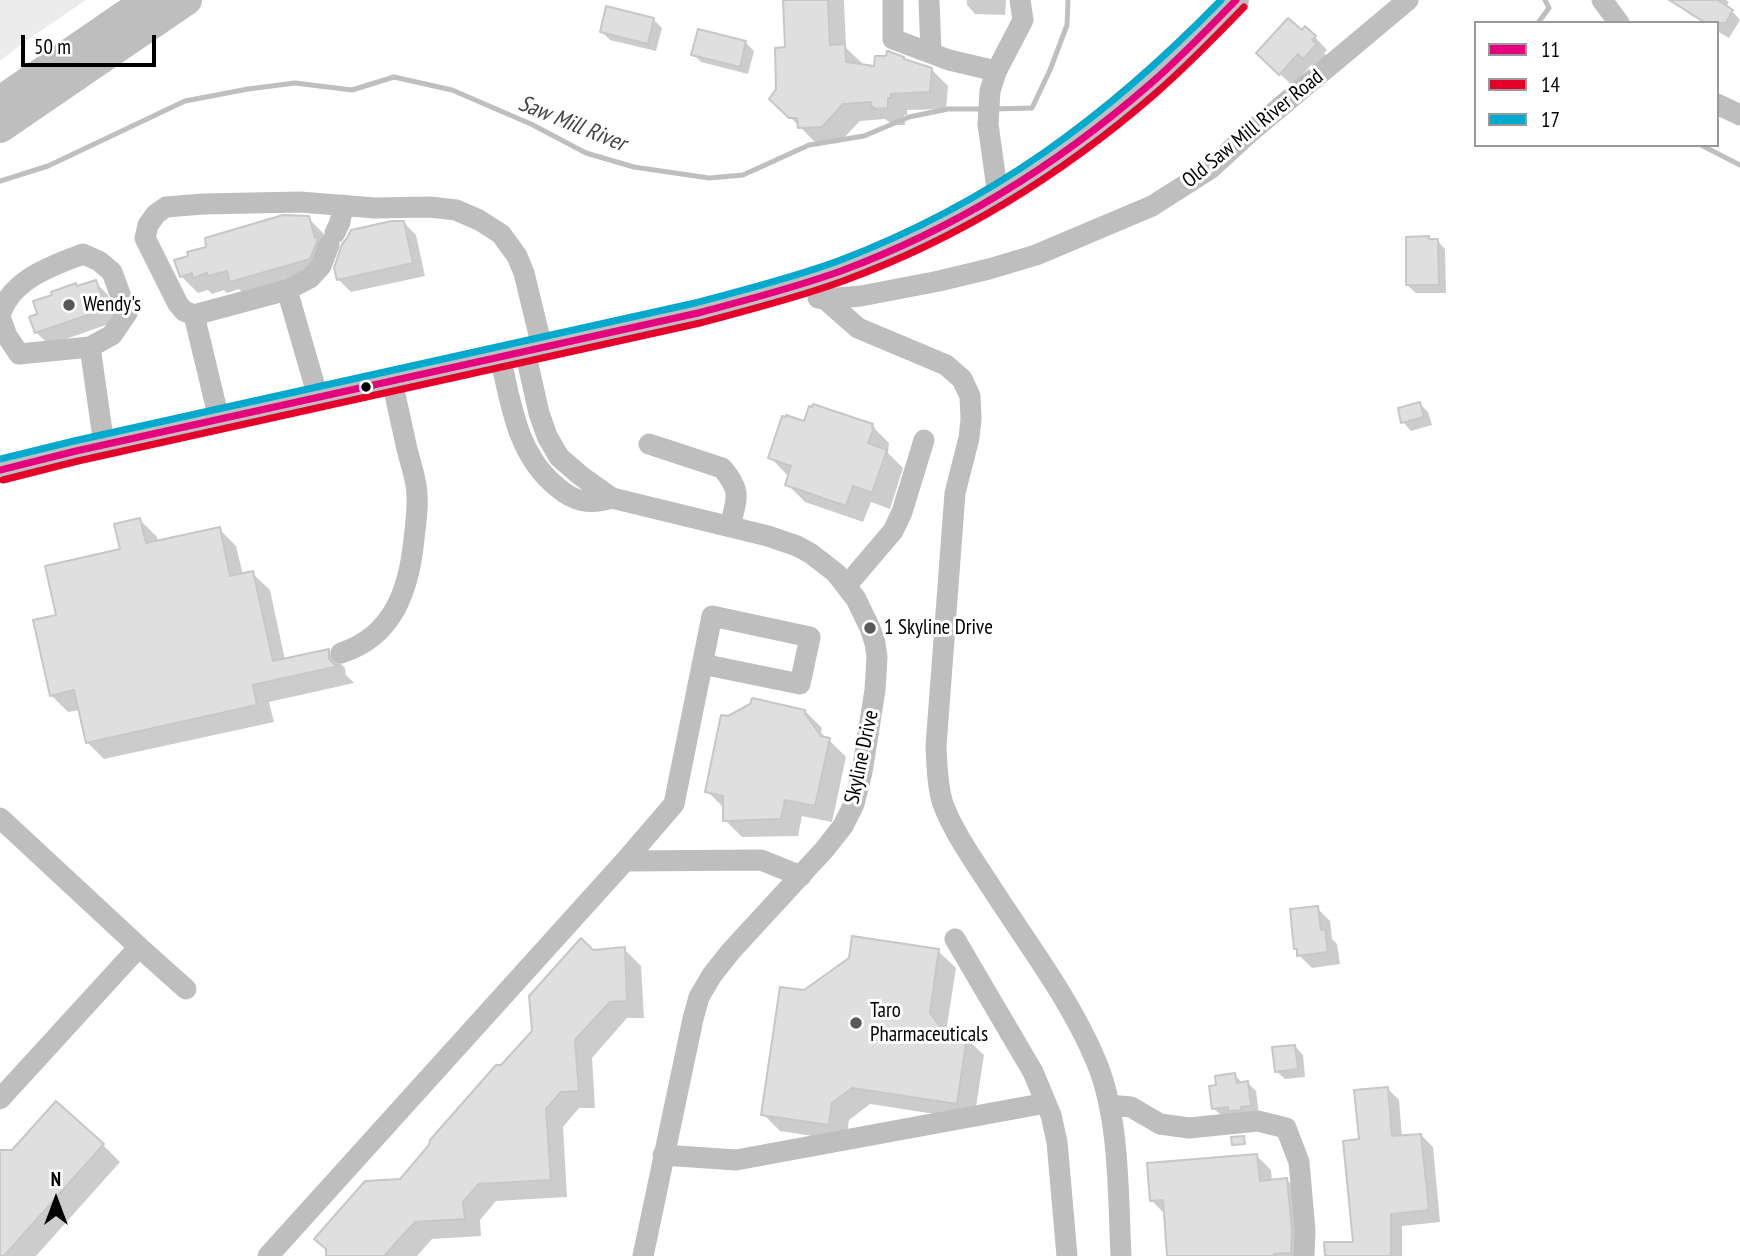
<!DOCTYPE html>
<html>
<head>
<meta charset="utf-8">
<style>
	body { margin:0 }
	#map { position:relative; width:1740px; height:1256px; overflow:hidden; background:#fff; font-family:"PT Sans Narrow",sans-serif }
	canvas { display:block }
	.legend { position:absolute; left:1474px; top:21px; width:245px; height:126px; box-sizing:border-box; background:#fff; border:2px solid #999; margin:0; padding:9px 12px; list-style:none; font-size:21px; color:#000 }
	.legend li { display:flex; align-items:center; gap:14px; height:35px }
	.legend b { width:35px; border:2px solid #999 }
	.north { position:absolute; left:21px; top:1165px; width:70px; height:70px; -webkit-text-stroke:5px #fff; paint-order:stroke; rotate:0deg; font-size:19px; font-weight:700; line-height:28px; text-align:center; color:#000 }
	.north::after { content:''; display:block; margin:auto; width:24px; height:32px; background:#000; clip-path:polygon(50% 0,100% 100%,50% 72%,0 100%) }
	.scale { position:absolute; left:21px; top:35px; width:135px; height:32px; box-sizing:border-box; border:4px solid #000; border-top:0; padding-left:9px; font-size:21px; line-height:24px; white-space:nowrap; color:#000; -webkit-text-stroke:5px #fff; paint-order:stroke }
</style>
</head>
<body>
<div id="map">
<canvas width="1740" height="1256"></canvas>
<ul class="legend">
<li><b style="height:9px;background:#e5007d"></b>11</li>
<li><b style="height:9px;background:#e4002b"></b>14</li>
<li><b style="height:9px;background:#00a9ce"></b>17</li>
</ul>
<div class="north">N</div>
<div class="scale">50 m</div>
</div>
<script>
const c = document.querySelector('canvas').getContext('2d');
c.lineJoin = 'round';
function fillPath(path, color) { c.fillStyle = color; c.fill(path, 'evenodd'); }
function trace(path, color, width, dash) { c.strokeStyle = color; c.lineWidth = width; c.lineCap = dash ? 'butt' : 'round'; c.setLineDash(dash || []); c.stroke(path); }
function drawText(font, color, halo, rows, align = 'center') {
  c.font = font + ' "PT Sans Narrow",sans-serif'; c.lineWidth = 6; c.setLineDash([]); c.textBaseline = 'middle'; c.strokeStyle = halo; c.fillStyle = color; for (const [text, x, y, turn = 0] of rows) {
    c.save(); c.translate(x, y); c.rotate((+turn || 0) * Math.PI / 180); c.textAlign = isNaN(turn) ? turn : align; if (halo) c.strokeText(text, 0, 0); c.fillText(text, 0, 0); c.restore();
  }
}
fillPath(new Path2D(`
	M0,0H86L20,45L0,61Z`), '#ececec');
fillPath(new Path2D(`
	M785,0H844L846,48L862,63V66L931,69L948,86L946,109L907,110V115H904L905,125H893L885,119L860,121L839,143L817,144L771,98L778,90L787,49Z
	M967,0H1006L1005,15L975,14L967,5Z
	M1685,0H1726L1729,2L1726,7L1732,11L1740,20L1729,38L1717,31V23H1704L1689,14L1681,6Z
	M653,19L662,28L656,51L610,40L602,32Z
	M1302,33L1315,37L1327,50L1324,53L1328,57L1317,70L1311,65L1293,86L1271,66Z
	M745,42L754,51L748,74L701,62L693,54Z
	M308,218L325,235L335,255L326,276L248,298L239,289L227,293L224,290L212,294L208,290L198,293L181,276Z
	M403,222L416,235L425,276L351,292L338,279Z
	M1430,240H1437L1445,249L1446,293H1416L1407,285Z
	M95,282L108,295L117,321L49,345L36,332L39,315L78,288Z
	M1420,404L1428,412L1432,425L1411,431L1403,422Z
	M805,424L872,426L889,443L888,453L903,468L890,509L871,502L863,522L805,502L787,484L790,476L787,475L770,457Z
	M140,520L157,537L158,542L219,529L236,546L243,575L252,573L270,590L285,660L328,651L345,668L346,675L354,683L269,702L274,722L104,759L87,742L80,710L68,712L51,695L58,617L122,551Z
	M805,711L822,728L821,732L826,739L829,740L846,757L832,822L802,816L798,836L742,837L725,820V809L707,791Z
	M1317,908L1330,921L1332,939L1337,944L1340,964L1312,968L1299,955V951L1296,948Z
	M624,949L641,966L644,1018H627L592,1058L595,1108H579L563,1127L567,1197L496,1201L480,1220L481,1236L432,1239L417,1256H328L401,1181L534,1031L593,951Z
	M938,951L956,968L946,1032L949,1036L966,1038L984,1055L974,1120L870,1104L849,1120L846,1141L780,1131L763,1114L804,992Z
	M1295,1046L1303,1055L1305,1077L1285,1079L1276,1071Z
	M1235,1075L1243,1084L1248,1083L1256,1091L1259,1114L1222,1116L1213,1108Z
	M1387,1088L1399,1100L1402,1137L1421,1135L1433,1147L1440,1222L1402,1226V1256H1326L1355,1244L1360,1141Z
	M103,1145L120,1162L36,1256H0V1152Z
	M1256,1155L1271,1170L1272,1181L1287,1180L1301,1194L1305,1256H1169L1166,1215L1152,1201Z`), '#0003');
trace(new Path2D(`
	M1538,23L1549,8L1545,0
	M992,109L1032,108L1050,70L1067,25L1068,0
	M1701,145L1740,165
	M0,181L48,166L185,101L248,89L295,83L352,90L394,77L452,90L531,124L586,153L634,167L709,178L743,175L809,145L864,136L909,117L948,109H983`), '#bfbfbf', 5);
const building = new Path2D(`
	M783,0H828L830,45L845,44L846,62L874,66L875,56H886L887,51H888L904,57V59L932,68L930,92L891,94V98H888V108L874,109V107H871V102L843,104L822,127L798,128L797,118H789L769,99L776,89L775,48L785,47Z
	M1669,0H1718L1733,10L1726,23H1706Z
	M606,6L654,18L648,44L600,32Z
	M1288,18L1302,30L1305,26L1316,36L1312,40L1317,44L1303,59L1298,54L1279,75L1256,53Z
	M698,29L746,41L740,67L691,55Z
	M283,215L309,216L315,238L319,237L310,259L230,282L227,271L208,276L207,273L193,278L192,273L180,277L174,260L188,256L187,252L206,247L205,238Z
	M392,221H404L413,263L337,280L334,268L342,244L347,238L351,230Z
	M1429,236V239H1438L1439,285H1406V237Z
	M96,280L106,309L35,333L29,317L37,314L33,301L52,295L51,292L76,283L77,286Z
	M1420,402L1424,417L1401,423L1398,408Z
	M813,404L873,424L872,427L874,428L868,443L887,450L872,493L853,486L846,506L785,485L791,466L768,458L782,416L786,417V415L804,421L809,406L812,407Z
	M140,518L146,543L220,527L230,576L253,571L273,661L329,649V659L334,664L339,666L253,685L257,705L86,743L74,690L50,696L33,620L56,615L45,566L120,549L114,524Z
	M752,698L805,710V714L821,736L830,738L815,806L785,800L781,819L723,821V796L705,792L721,715L728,716L750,704Z
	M1318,906L1321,930L1325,929L1328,952L1297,956V949H1294L1290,909Z
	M852,936L939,949L930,1013L945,1033L967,1037L957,1104L852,1088L832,1103L829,1125L761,1115L780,987L804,990L849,958Z
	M581,938L593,950L625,947L627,1001L610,1002L575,1040L579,1091L561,1092L546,1109L551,1180L479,1184L463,1202L465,1219L415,1222L384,1256H326V1249L314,1239L365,1181L400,1179L429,1145L430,1140L496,1065H501L532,1031L529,996Z
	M1295,1045L1298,1069L1275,1072L1272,1047Z
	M1235,1073L1237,1083L1248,1081L1251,1106L1241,1107V1110L1228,1111V1107L1212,1109L1209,1086L1216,1085L1215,1076Z
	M1388,1087L1392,1136L1421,1134L1429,1210L1391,1214V1256H1325L1324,1242H1353L1343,1141L1359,1139L1354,1090Z
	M56,1101L104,1144L4,1256H0V1150H12Z
	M1244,1136L1245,1144L1232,1145L1231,1137Z
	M1257,1154L1260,1181L1287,1178L1292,1231L1291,1253L1274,1254V1256H1167L1163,1200L1150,1201L1147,1163Z`);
fillPath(building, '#dfdfdf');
trace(building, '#c7c7c7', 2);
trace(new Path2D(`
	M893,0V39L949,60L996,71
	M929,0L931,53
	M1602,0L1619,23
	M1717,104L1740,115
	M998,196L988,124L990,91L996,72L1023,20L1020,0
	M335,233L340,222L343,205
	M287,290L310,278L321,266L329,245
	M818,298L825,299L861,296L939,281L989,269L1036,255L1152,206L1210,169L1248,134L1408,0
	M825,299L858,328L946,365L962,379L970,396L971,419L969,438L955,493L936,746C937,765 937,785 943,804C954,833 974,861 991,887C1027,943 1070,999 1096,1061C1120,1117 1118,1196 1121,1256
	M194,315L184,311L178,304L145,238L148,225L156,214L166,207L203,204L300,202L375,208L430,207L456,210L479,220L501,234L517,256L524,273L542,347
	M0,316C10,280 51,266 83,254L99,261L112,272L127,313L112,335L90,347L19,354L7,336L0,317
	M90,347L104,445
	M525,351L539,413L547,436L559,457L581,476L612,498L768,536L797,546L810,553L836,573L856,599L870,628L875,643L877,657L875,690L862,772L854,804L843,826L824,850L731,951L712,975L699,997L693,1019L643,1256
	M500,356C511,404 517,455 557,487C574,502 590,505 612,498
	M219,419L194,315L287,290L318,397
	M649,444L722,468C743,492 736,499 730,527
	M847,585L893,531L902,512L924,440
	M341,653C394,636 409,589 414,539C416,521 419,503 416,485C414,473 410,461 407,449C402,426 397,403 392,381
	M0,818L139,947L0,1099
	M625,861L674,804L712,616L810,637L800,684L702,664
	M955,939L1033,1072L1051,1115L1057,1142L1067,1256
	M139,947L186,989
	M1109,1105L1131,1107L1160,1124L1189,1128L1258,1121L1286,1128L1299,1162L1305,1231L1304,1256
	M663,1155L736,1160L1046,1103
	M268,1256L625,861L761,860L801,876`), '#bebebe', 21);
trace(new Path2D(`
	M0,470L76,451L698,313C746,300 794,288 841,271C994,215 1126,119 1236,0`), '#bebebe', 26);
trace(new Path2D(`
	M0,101L147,0
	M0,128L187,0`), '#bebebe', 30);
trace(new Path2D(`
	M0,470L76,451L698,313C746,300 794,288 841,271C954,229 1057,165 1149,85C1179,59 1208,29 1236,0`), '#e5007d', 7);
trace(new Path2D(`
	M3,480L78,461L700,323C748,310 797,298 843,281C958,239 1064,173 1156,93C1187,66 1215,37 1244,7`), '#e4002b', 7);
trace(new Path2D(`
	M0,459L74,441L695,303C743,290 792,278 838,261C991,203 1108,116 1221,0`), '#00a9ce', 7);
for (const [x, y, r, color] of [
	[69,305,7,"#595959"],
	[366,387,6,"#000"],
	[870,628,7,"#595959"],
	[856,1023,7,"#595959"]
]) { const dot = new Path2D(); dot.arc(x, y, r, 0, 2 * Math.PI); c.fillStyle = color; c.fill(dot); trace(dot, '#fff', 2.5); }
drawText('21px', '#000', '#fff', [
	["Old Saw Mill River Road",1253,129,-39],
	["Skyline Drive",862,757,-78]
]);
drawText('21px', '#000', '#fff', [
	["Wendy's",83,305],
	["1 Skyline Drive",884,628],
	["Taro",870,1011],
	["Pharmaceuticals",870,1035]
], 'left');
drawText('italic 23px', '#444', '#fff', [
	["Saw Mill River",572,124,22]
]);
</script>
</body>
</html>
